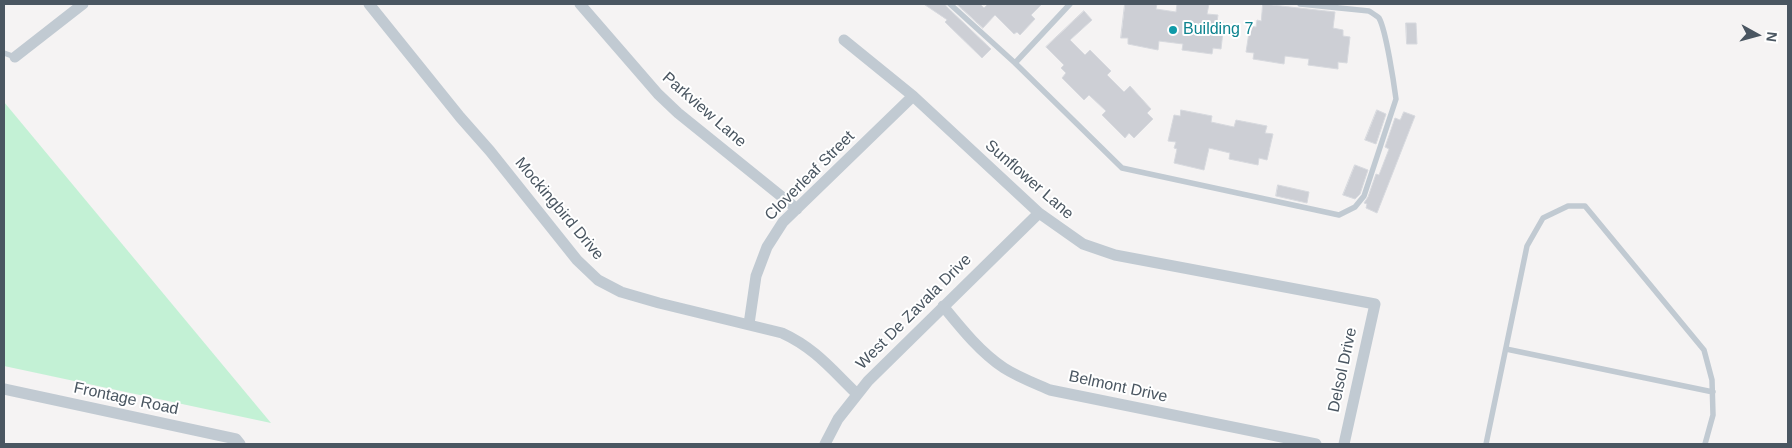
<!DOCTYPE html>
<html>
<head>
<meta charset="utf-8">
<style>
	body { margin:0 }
	#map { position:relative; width:1792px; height:448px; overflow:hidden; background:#f5f3f3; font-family:Helvetica,sans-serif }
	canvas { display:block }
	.frame { position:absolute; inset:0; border:5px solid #4a5661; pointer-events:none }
	.north { position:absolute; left:1732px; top:10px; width:50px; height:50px; -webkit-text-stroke:4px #fff; paint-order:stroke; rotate:97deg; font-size:14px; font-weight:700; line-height:20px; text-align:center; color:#4a5661 }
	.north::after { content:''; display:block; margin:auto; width:18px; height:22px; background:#4a5661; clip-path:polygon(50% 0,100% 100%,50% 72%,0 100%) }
</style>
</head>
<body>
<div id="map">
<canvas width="1792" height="448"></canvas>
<div class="frame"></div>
<div class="north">N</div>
</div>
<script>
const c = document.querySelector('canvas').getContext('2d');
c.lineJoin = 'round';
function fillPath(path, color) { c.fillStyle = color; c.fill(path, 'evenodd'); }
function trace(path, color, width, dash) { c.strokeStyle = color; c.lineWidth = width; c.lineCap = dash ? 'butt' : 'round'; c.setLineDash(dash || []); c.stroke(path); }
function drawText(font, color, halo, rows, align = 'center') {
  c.font = font + ' Helvetica,sans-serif'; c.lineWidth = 4; c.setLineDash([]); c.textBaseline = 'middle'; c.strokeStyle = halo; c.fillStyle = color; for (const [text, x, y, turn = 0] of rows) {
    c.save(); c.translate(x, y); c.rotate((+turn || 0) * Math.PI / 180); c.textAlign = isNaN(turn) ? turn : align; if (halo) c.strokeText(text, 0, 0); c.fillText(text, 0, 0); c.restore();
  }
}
fillPath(new Path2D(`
	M4,102L271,423L4,366Z`), '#c3f1d5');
const building = new Path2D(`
	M924,4H945L947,7L991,49L982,58L945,22L947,20Z
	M957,4H980L984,8L988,4H1042L1031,15L1035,19L1020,35L1017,32L1014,34L995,15L983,28Z
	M1125,4H1157L1156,9L1176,12L1177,4H1209L1207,14L1218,15L1217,22L1224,23L1221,49L1213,48L1212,54L1182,50L1183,44L1159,41L1158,50L1128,44V38H1121Z
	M1263,4L1335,12L1333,28L1343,30V36L1350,37L1347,63L1338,62V69L1308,65L1309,59L1285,56L1284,64L1253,59L1254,53L1246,52L1250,26L1256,27L1257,20L1261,21Z
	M1084,11L1092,20L1070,40L1085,55L1090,50L1111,71L1107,75L1124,92L1130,86L1151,109L1147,113L1153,119L1134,138L1129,133L1125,138L1102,115L1106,111L1089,95L1084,100L1062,78L1066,73L1061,68L1064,65L1046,47Z
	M1406,23H1416L1417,44H1407Z
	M1181,110L1212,116L1211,122L1234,127L1236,120L1267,126L1265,133L1273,134L1267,160L1259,158L1258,165L1229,159L1230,153L1209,148L1204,170L1174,163L1177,149L1174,148L1176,142L1168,141L1174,115L1180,116Z
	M1377,110L1386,114L1376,144L1365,140Z
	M1404,112L1415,116L1377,213L1366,208L1367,204L1364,203L1368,197L1376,174L1379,175L1389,149L1385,147L1395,118L1400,120Z
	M1355,165L1368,170L1360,194L1355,199L1343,195Z
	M1278,185L1309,192L1307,203L1276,196Z`);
fillPath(building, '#cdcfd5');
trace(building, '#d7d9de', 1);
trace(new Path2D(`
	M950,4L1015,63L1122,168L1339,215L1355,207L1364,196L1396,99C1394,84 1386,30 1379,18C1377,16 1372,13 1369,11L1300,4
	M4,53L15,57
	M1015,63L1070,4
	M1506,349L1713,392
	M1486,444L1527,246L1543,218L1568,206H1585L1704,350L1712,380L1713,415L1705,444`), '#c1cad2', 5.5);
trace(new Path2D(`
	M369,4L460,117L490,151L577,260L598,280L621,292L659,303L782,333C815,348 832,370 857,394
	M580,4L658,94L678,113L797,209
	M844,40L913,96L1039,213L1083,244L1115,255L1375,304L1344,444
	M15,57L83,4
	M943,306C961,328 980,352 1004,368C1018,377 1034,383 1050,390L1316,444
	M749,324L756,276L767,247L783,222L913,96
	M4,389L236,439L240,444
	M825,444L838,419L868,381L1039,213`), '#c1cad2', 11);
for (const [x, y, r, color] of [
	[1173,30,5,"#0f9aa8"]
]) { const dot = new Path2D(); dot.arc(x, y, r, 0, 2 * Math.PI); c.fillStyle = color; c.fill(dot); trace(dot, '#fff', 2); }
drawText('16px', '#0d838f', '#fff', [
	["Building 7",1183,30]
], 'left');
drawText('16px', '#4a5661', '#fff', [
	["Parkview Lane",704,110,41],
	["Cloverleaf Street",810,176,-45],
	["Sunflower Lane",1029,180,41],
	["Mockingbird Drive",559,209,50],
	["West De Zavala Drive",914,312,-45],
	["Delsol Drive",1343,370,-78],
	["Belmont Drive",1118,387,12],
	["Frontage Road",126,399,12]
]);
</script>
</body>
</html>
